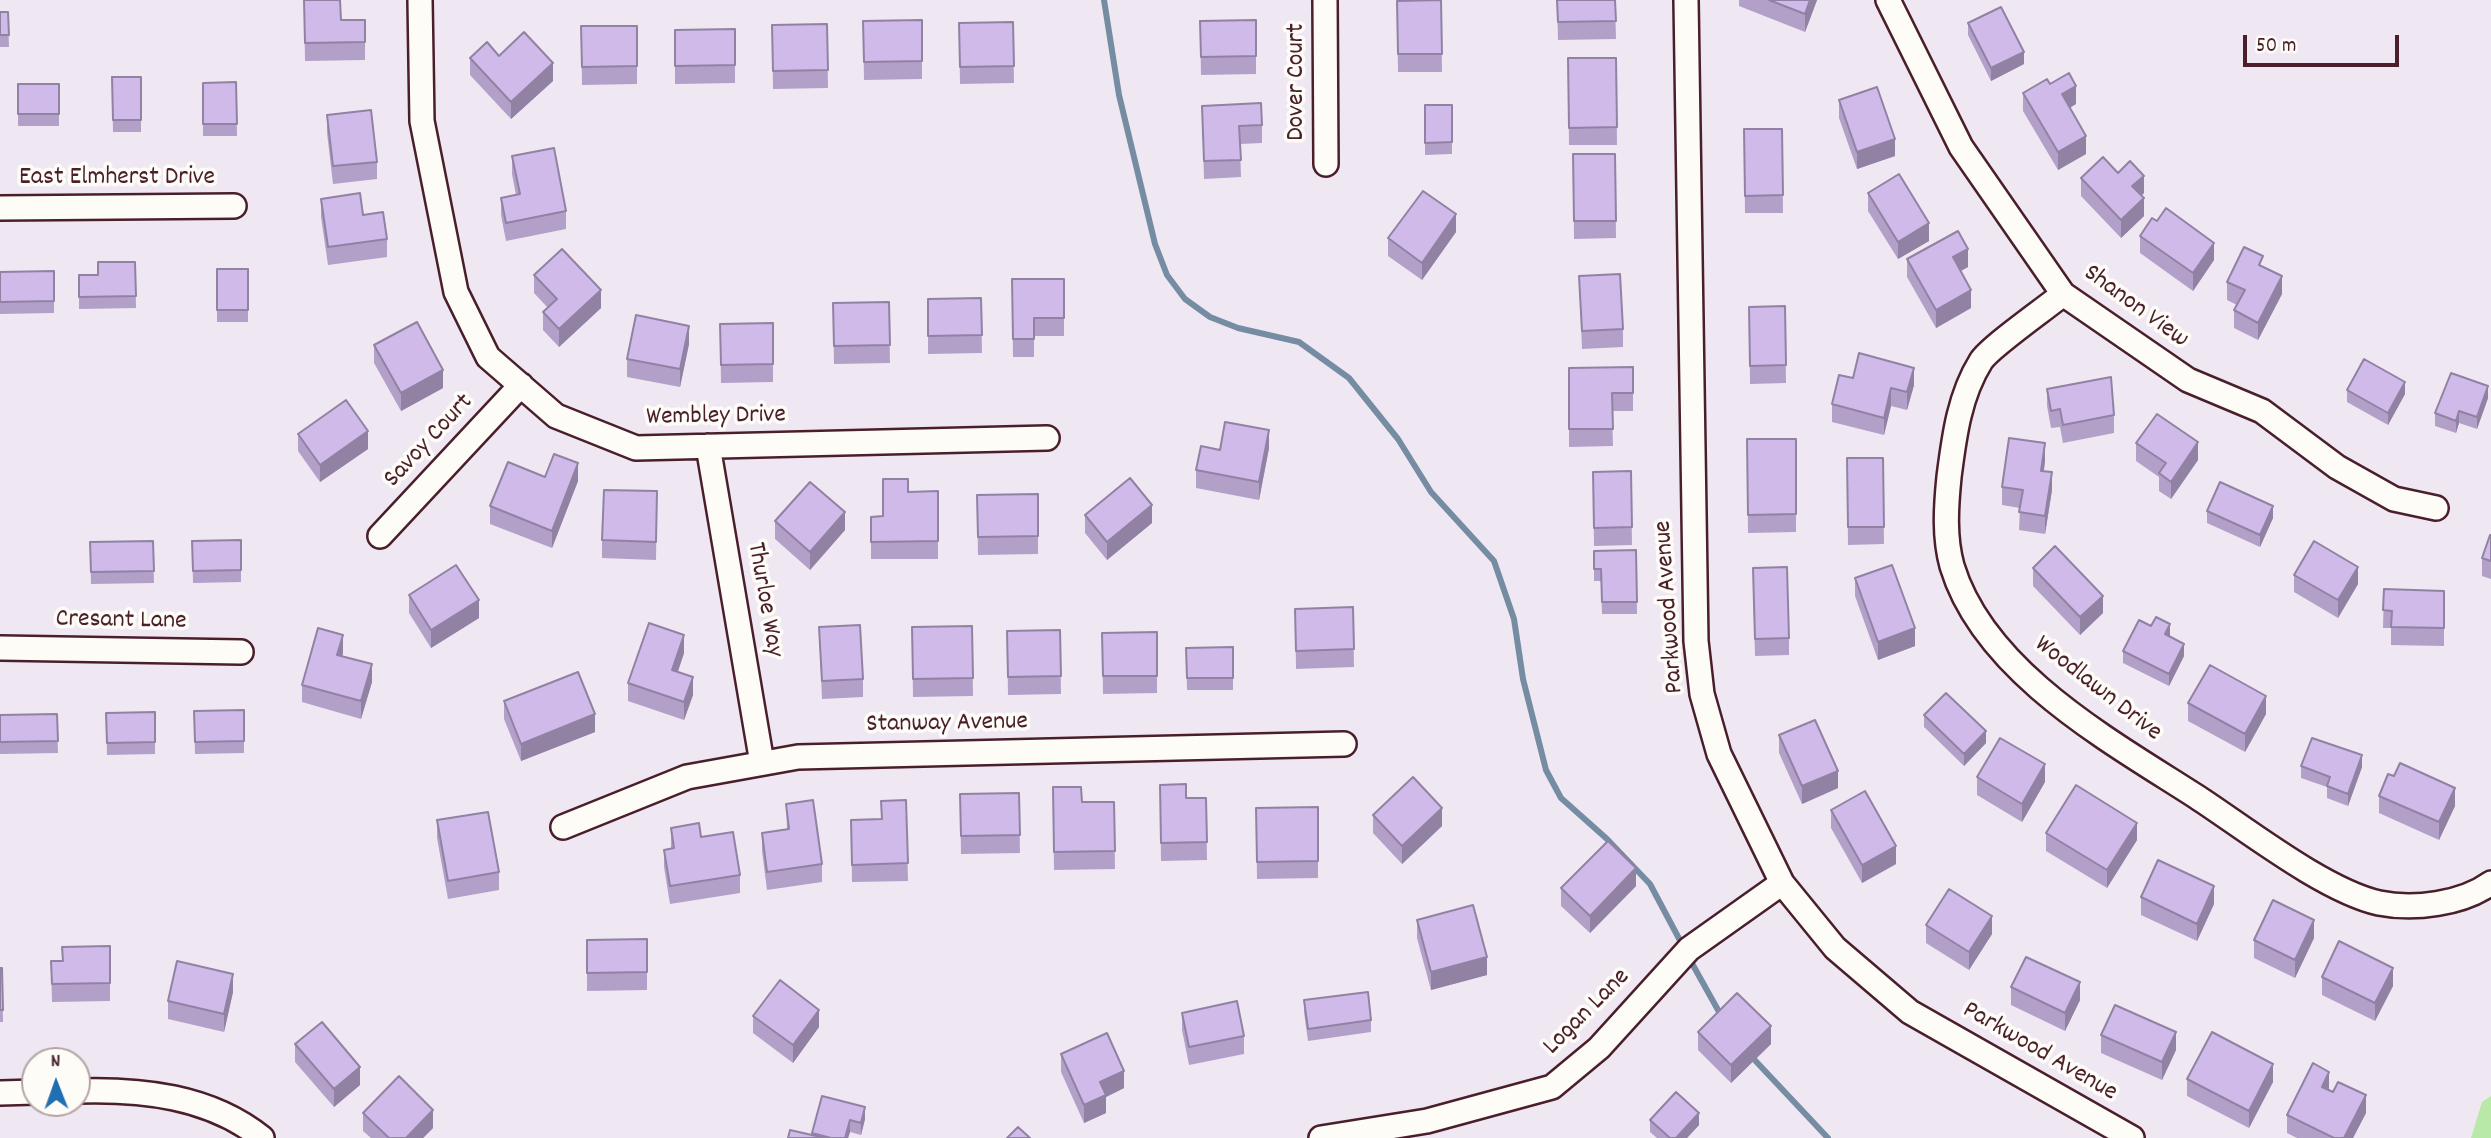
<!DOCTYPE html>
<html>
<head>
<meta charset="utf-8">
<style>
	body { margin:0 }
	#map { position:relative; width:2491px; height:1138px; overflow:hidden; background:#efe8f3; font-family:Dekko,sans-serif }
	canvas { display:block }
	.north { position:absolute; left:21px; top:1047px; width:70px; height:70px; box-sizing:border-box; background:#fdfcf7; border:2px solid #b5a4a5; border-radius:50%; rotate:359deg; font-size:19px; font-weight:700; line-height:28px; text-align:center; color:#4a1f2b }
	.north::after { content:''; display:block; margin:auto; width:24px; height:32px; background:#1f6fb2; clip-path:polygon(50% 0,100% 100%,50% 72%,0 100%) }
	.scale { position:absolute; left:2243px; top:35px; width:156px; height:32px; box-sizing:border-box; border:4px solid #4a1f2b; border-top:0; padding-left:9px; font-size:21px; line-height:24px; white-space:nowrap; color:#4a1f2b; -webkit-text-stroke:5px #fdfcf7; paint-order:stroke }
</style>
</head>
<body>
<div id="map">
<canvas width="2491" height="1138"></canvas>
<div class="north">N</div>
<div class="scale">50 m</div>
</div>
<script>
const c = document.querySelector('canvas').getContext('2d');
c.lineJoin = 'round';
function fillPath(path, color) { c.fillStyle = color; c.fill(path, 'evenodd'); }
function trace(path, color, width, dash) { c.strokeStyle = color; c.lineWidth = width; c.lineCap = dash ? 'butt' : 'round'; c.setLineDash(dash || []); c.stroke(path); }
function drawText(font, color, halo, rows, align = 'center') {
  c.font = font + ' Dekko,sans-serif'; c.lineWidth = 7; c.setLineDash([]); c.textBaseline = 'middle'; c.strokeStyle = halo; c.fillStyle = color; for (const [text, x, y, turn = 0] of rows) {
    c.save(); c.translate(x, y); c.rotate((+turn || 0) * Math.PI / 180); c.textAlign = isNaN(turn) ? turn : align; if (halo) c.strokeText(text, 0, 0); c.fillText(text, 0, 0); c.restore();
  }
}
fillPath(new Path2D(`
	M2491,1096V1138H2471L2482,1102Z`), '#b8e9a9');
trace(new Path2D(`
	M1104,0L1119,95L1155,244L1167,275L1185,299L1210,317L1238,328L1299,342L1349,378L1398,439L1431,492L1494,561L1514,619L1523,679L1546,770L1561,798L1607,839L1650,884L1684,948
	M1689,958L1723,1019
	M1750,1055L1828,1138`), '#758ca3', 6);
const minor = new Path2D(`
	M420,0L422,121L456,292L488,357L556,416L636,448L1047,438
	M1325,0L1326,164
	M1686,0L1696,641L1702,694L1719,754L1782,883L1835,948L1910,1012L2132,1138
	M1888,0L1961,147L2063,294L2188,380L2262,411L2337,467L2394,499L2436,508
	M0,208L234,206
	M2063,294C2046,308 1990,347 1981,361C1959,396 1954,438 1949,477C1946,507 1944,537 1952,566C1984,672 2110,741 2197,797C2246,829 2325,891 2379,903C2414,910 2462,904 2491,883
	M708,446L762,763
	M380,536L521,385
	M0,648L241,652
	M563,827L687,777L798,757L1344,744
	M77,1091C141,1089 210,1096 262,1138
	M0,1093L35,1092
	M1321,1138L1427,1121L1552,1087L1599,1048L1689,949L1782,883`);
trace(minor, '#4a1f2b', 28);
trace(minor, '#fdfcf7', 23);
fillPath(new Path2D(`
	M304,0L341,20H365V60L305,61Z
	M1441,0L1442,72H1398L1397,1Z
	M1557,0H1615L1616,39L1558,40Z
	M1739,0H1817L1805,32L1739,6Z
	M0,12H8L9,47H0Z
	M922,20V79L864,80L863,21Z
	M1256,20V74L1201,75L1200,21Z
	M1013,22L1014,83L960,84L959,23Z
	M1968,23L2024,64L1991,81L1968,35Z
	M827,24L828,88L773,89L772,25Z
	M581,26H637V84L582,85Z
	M735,29V83L675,84V30Z
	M499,56L553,81L511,119L470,75V58Z
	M1568,58H1616L1617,145H1569Z
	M112,77H141V132H113Z
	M236,82L237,136H203V83Z
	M18,84H59V126H18Z
	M2050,84L2076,104L2070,108L2086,154L2058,170L2023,111V93Z
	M1839,100L1895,156L1857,169L1839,118Z
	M1425,105H1452V154L1425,155Z
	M1202,106L1262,125V143L1240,144L1241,177L1204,179Z
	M327,115L377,162V179L333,184L327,133Z
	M1744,129H1782L1783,213H1745Z
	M1573,154H1615L1616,238L1574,239Z
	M512,156L566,211V229L506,241L501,215V198L516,195L512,174Z
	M2118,173L2144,193L2141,196L2144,216L2121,238L2081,196V178Z
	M1868,193L1929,241L1898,259L1868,211Z
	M321,199L363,215L387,239V257L328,265L321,217Z
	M2157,221L2214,260L2193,291L2140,253V236Z
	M1456,232L1422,280L1388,256V238Z
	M1907,259L1968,267L1961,271L1971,308L1936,328L1907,277Z
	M135,262L136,308L79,309V275H98Z
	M217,269H248V322H217Z
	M54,271V313L0,314V272Z
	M534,275L601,308L559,347L543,330V312L548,308L534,293Z
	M1579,276L1623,329V347L1582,349Z
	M1012,279H1064V336H1034V357H1013Z
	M2227,282L2282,294L2258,340L2234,328V310L2237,305L2227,300Z
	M981,298L982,353L928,354V299Z
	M889,302L890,363L834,364L833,303Z
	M1785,306L1786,383L1750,384L1749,307Z
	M773,323V382L721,383L720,324Z
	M689,344L680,387L627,377V359Z
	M374,345L443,388L401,411L374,363Z
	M1633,367V411H1612L1613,446L1569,447V368Z
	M1853,378L1914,385L1907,410L1891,406L1884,435L1832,422V404Z
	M2047,389L2114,415V433L2063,443L2060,427L2051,428L2047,406Z
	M2347,390L2405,394L2388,425L2347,402Z
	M2488,398L2477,429L2459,423L2456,433L2435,426V413Z
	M298,434L368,449L320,482L298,451Z
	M1747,439H1796V532L1748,533Z
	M2136,443L2198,460L2171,499L2159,491V477L2136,461Z
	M1269,448L1259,500L1196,488V470L1220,450Z
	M1847,458H1883L1884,544L1848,545Z
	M2045,461L2044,471L2052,490L2045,534L2019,530L2020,508L2002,505V487Z
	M1631,471L1632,545L1594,546L1593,472Z
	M545,477L578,481L552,548L490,524V506Z
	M657,491L656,560L602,558V540Z
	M938,491V559H871V517L883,516L908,492Z
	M1038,494V554L978,555L977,495Z
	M2207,511L2273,518L2260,547L2207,523Z
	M1085,515L1152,523L1107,560L1085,533Z
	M775,521L845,530L810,570L775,539Z
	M2491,535V579L2482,576V558Z
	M241,540V582L193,583L192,541Z
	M153,541L154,583L91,584L90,542Z
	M1636,550L1637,614H1602L1601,581H1594V551Z
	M2033,568L2103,613L2080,635L2033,586Z
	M2294,575L2358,584L2338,618L2294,592Z
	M1855,578L1915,646L1878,660L1855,596Z
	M1753,585L1789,638V655L1755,656Z
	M2384,589L2444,591V646L2391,645V628H2383Z
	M409,595L479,618L431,648L409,613Z
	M1353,607L1354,667L1296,669L1295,609Z
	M972,626L973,696L913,697L912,627Z
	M819,627L863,679V697L822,699Z
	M1060,630L1061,694L1008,695L1007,631Z
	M1157,632V693L1103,694L1102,633Z
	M2170,637L2184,656L2169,686L2123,663V651Z
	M1233,647V690H1187L1186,648Z
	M343,653L342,656L372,682L361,719L302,702V685Z
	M684,653L678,672L693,695L684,720L628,701V683Z
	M504,701L595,732L521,761L504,719Z
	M2188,703L2266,714L2245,752L2188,721Z
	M244,710V753L195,754L194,711Z
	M155,712V754L107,755L106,713Z
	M57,714L58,753L0,754V715Z
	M1924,715L1986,743L1964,766L1924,727Z
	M1779,735L1838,788L1802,804L1779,753Z
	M2301,766L2362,767L2348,806L2327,798V787L2301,778Z
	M1977,777L2045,782L2022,822L1977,795Z
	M1160,785L1186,798H1206L1207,860L1161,861Z
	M1053,787L1082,802H1114L1115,869L1054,870Z
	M1019,793L1020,853L961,854L960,794Z
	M2379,796L2455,806L2439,840L2379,813Z
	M906,800L908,881L852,882L851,820L881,819Z
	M786,804L822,864V882L767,890L762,851V833L787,829Z
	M1318,807V878L1257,879L1256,808Z
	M1831,810L1896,864L1862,883L1831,828Z
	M1373,815L1442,826L1402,864L1373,833Z
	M437,820L499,872V890L448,899L437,838Z
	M671,828L701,837L740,875V893L670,904L664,867V850L671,849Z
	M2046,833L2137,840L2107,888L2046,851Z
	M1636,886L1590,933L1561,906V888Z
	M2141,897L2214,904L2197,941L2141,915Z
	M1417,920L1487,975L1431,990L1417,938Z
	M1926,925L1992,934L1969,970L1926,943Z
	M2314,938L2295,978L2254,958V940Z
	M647,939V990L587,991V940Z
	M110,946V1001L52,1002L51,961H62Z
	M0,968H2L3,1022H0Z
	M2322,977L2393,986L2375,1021L2322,995Z
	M2011,987L2080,1000L2065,1031L2011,1005Z
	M233,992L224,1032L168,1019V1001Z
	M1304,1000L1371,1020V1032L1308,1041L1304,1012Z
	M1182,1013L1244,1036V1054L1189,1065L1182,1030Z
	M753,1016L819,1027L793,1063L753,1033Z
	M1698,1032L1771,1044L1731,1083L1698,1050Z
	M2101,1035L2176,1050L2162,1080L2101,1053Z
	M295,1044L360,1085L334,1107L295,1062Z
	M1061,1054L1124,1088L1106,1097V1113L1084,1123L1061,1072Z
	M2187,1079L2273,1082L2249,1128L2187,1096Z
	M2329,1089V1090L2366,1113L2353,1138H2297L2287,1133V1115Z
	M822,1096L865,1119L861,1135L850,1132L848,1138H788L812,1135Z
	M363,1113L433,1128L423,1138H371L363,1131Z
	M1650,1120L1699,1125L1687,1138H1657L1650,1132Z`), '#b2a0c9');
fillPath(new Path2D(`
	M1810,0H1817L1805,32V14Z
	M2024,52V64L1991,81V68Z
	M553,63V81L511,119V102Z
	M2076,86V104L2062,112V94Z
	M2086,136V154L2058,170V152Z
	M1895,139V156L1857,169V152Z
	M2144,176V193L2132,204V186Z
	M2144,198V216L2121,238V220Z
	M1456,214V232L1422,280V263Z
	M1929,223V241L1898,259V242Z
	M2214,243V260L2193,291V273Z
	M1968,249V267L1953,275V257Z
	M2282,276V294L2258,340V323Z
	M601,290V308L559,347V329Z
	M1971,290V308L1936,328V310Z
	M689,326V344L680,387V369Z
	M1914,368V385L1907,410V392Z
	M443,370V388L401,411V393Z
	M2405,382V394L2388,425V413Z
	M2488,386V398L2477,429V417Z
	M1891,388V406L1884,435V418Z
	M2459,411V423L2456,433V421Z
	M1269,430V448L1259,500V482Z
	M368,431V449L320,482V465Z
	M2198,442V460L2171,499V482Z
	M2045,443V461L2041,489V471Z
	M578,463V481L552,548V531Z
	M2052,472V490L2045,534V516Z
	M1152,505V523L1107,560V542Z
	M2273,506V518L2260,547V535Z
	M845,512V530L810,570V552Z
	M2358,567V584L2338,618V600Z
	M2103,596V613L2080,635V617Z
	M479,600V618L431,648V630Z
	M2170,624V636L2165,646V634Z
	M1915,628V646L1878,660V642Z
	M343,635V653L337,672V655Z
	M684,635V653L672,688V670Z
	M2184,644V656L2169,686V674Z
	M372,664V682L361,719V701Z
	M693,677V695L684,720V702Z
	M2266,696V714L2245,752V734Z
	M595,714V732L521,761V744Z
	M1986,731V743L1964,766V754Z
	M2362,755V767L2348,806V794Z
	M2045,764V782L2022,822V804Z
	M1838,771V788L1802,804V786Z
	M2455,788V806L2439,840V822Z
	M1442,808V826L1402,864V846Z
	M2137,823V840L2107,888V870Z
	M1896,846V864L1862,883V865Z
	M1636,868V886L1590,933V916Z
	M2214,886V904L2197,941V924Z
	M1992,916V934L1969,970V952Z
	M2314,920V938L2295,978V960Z
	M1487,957V975L1431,990V972Z
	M2393,968V986L2375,1021V1003Z
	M233,974V992L224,1032V1014Z
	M2080,982V1000L2065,1031V1013Z
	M819,1010V1027L793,1063V1045Z
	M1771,1026V1044L1731,1083V1065Z
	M2176,1032V1050L2162,1080V1062Z
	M2273,1064V1082L2249,1128V1111Z
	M360,1067V1085L334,1107V1089Z
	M1124,1071V1088L1106,1097V1113L1084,1123V1105L1100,1082Z
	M2329,1072V1089L2322,1105V1087Z
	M2366,1095V1113L2353,1138H2344Z
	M865,1107V1119L861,1135V1123Z
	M433,1110V1128L423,1138H406Z
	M1699,1113V1125L1687,1138H1676Z
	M850,1120V1132L848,1138H845Z`), '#9182a4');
const building = new Path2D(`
	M304,0H340L341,20H365V42L305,43Z
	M1441,0L1442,54H1398L1397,1Z
	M1557,0H1615L1616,21L1558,22Z
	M1769,0H1810L1805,14Z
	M2001,7L2024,52L1991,68L1968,23Z
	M0,12H8L9,35H0Z
	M922,20V61L864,62L863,21Z
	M1256,20V56L1201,57L1200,21Z
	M1013,22L1014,66L960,67L959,23Z
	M827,24L828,70L773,71L772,25Z
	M581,26H637V66L582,67Z
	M735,29V65L675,66V30Z
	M524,32L553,63L511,102L470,58L487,42L499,56Z
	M1568,58H1616L1617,127L1569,128Z
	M2069,73L2076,86L2062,94L2086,136L2058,152L2023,93L2047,79L2050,84Z
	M112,77H141V120H113Z
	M236,82L237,124H203V83Z
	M18,84H59V114H18Z
	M1877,87L1895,139L1857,152L1839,100Z
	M1261,103L1262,125L1239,126L1241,160L1204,161L1202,106Z
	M1425,105H1452V142L1425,143Z
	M371,110L377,162L333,166L327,115Z
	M1744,129H1782L1783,195L1745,196Z
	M554,148L566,211L506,223L501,198L520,194L512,156Z
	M1573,154H1615L1616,221H1574Z
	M2103,157L2118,173L2130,161L2144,176L2132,186L2144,198L2121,220L2081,178Z
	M1899,174L1929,223L1898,242L1868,193Z
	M1423,191L1456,214L1422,263L1388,238Z
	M360,193L363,215L383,212L387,239L328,247L321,199Z
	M2166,208L2214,243L2193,273L2140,236L2152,218L2157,221Z
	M1958,231L1968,249L1953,257L1971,290L1936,310L1907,259Z
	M2244,247L2263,256L2259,265L2282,276L2258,323L2234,310L2245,290L2227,282Z
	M562,249L601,290L559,329L543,312L557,299L534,275Z
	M98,262H135L136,296L79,297V275H98Z
	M217,269H248V310H217Z
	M54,271V301L0,302V272Z
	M1620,274L1623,329L1582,331L1579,276Z
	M1012,279H1064V318H1034V339H1013Z
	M981,298L982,335L928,336V299Z
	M889,302L890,345L834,346L833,303Z
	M1785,306L1786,365L1750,366L1749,307Z
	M636,315L689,326L680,369L627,359Z
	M417,322L443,370L401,393L374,345Z
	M773,323V364L721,365L720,324Z
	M1859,353L1914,368L1907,392L1891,388L1884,418L1832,404L1839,375L1853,378Z
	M2364,359L2405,382L2388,413L2347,390Z
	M1633,367V393H1612L1613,429H1569V368Z
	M2451,373L2488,386L2477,417L2459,411L2456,421L2435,413Z
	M2111,377L2114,415L2063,425L2060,409L2051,411L2047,389Z
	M346,400L368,431L320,465L298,434Z
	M2157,414L2198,442L2171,482L2159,473L2166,463L2136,443Z
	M1225,422L1269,430L1259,482L1196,470L1201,446L1220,450Z
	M2009,438L2045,443L2041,471L2052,472L2045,516L2019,512L2023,490L2002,487Z
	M1747,439H1796V514L1748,515Z
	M554,454L578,463L552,531L490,506L508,462L545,477Z
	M1847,458H1883L1884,527H1848Z
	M1631,471L1632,527L1594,528L1593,472Z
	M1130,478L1152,505L1107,542L1085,515Z
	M883,479H908V492L938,491V541L871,542V517L883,516Z
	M810,482L845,512L810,552L775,521Z
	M2220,482L2273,506L2260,535L2207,511Z
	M604,490L657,491L656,542L602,540Z
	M1038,494V536L978,537L977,495Z
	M2490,535H2491V561L2482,558Z
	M241,540V570L193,571L192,541Z
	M153,541L154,571L91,572L90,542Z
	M2314,541L2358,567L2338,600L2294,575Z
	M2055,546L2103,596L2080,617L2033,568Z
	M1636,550L1637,602H1602L1601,569H1594V551Z
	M456,565L479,600L431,630L409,595Z
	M1892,565L1915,628L1878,642L1855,578Z
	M1787,567L1789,638L1755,639L1753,568Z
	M2384,589L2444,591V628L2391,627L2392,611L2383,610Z
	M1353,607L1354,649L1296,651L1295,609Z
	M2156,617L2170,624L2165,634L2184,644L2169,674L2123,651L2139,620L2151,626Z
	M649,623L684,635L672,670L693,677L684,702L628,683Z
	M860,625L863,679L822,681L819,627Z
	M972,626L973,678L913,679L912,627Z
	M318,628L343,635L337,655L372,664L361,701L302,685Z
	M1060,630L1061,676L1008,677L1007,631Z
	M1157,632V676H1103L1102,633Z
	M1233,647V678H1187L1186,648Z
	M2210,665L2266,696L2245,734L2188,703Z
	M578,672L595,714L521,744L504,701Z
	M1946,693L1986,731L1964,754L1924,715Z
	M244,710V741L195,742L194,711Z
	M155,712V742L107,743L106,713Z
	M57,714L58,741L0,742V715Z
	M1815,720L1838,771L1802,786L1779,735Z
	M2000,738L2045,764L2022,804L1977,777Z
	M2312,738L2362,755L2348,794L2327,786L2330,777L2301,766Z
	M2400,763L2455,788L2439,822L2379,796L2388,774L2394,776Z
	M1413,777L1442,808L1402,846L1373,815Z
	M1186,784V798H1206L1207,842L1161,843L1160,785Z
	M2076,785L2137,823L2107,870L2046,833Z
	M1053,787H1081L1082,802H1114L1115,851L1054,852Z
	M1865,791L1896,846L1862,865L1831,810Z
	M1019,793L1020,835L961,836L960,794Z
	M813,800L822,864L767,872L762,833L789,829L786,804Z
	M906,800L908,863L852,865L851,820L882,819L881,801Z
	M1318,807V861L1257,862L1256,808Z
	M488,812L499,872L448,881L437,820Z
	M699,823L701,837L733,832L740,875L670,886L664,850L674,848L671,828Z
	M1608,841L1636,868L1590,916L1561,888Z
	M2158,860L2214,886L2197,924L2141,897Z
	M1949,889L1992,916L1969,952L1926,925Z
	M2273,900L2314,920L2295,960L2254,940Z
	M1473,905L1487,957L1431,972L1417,920Z
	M647,939V972L587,973V940Z
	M2339,941L2393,968L2375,1003L2322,977Z
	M110,946V983L52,984L51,961H63L62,947Z
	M2026,957L2080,982L2065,1013L2011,987Z
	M177,961L233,974L224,1014L168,1001Z
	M0,968H2L3,1010H0Z
	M780,980L819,1010L793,1045L753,1016Z
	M1368,992L1371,1020L1308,1029L1304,1000Z
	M1737,993L1771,1026L1731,1065L1698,1032Z
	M1237,1001L1244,1036L1189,1047L1182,1013Z
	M2115,1005L2176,1032L2162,1062L2101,1035Z
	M322,1022L360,1067L334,1089L295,1044Z
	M2212,1032L2273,1064L2249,1111L2187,1079Z
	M1107,1033L1124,1071L1100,1082L1106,1095L1084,1105L1061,1054Z
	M2313,1063L2329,1072L2322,1087L2333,1092L2338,1082L2366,1095L2344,1138H2334L2287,1115Z
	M399,1076L433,1110L406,1138H389L363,1113Z
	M1676,1092L1699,1113L1676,1138H1670L1650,1120Z
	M822,1096L865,1107L861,1123L850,1120L845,1138H831L812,1133Z
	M1018,1127L1030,1138H1007Z
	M790,1130L825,1138H788Z`);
fillPath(building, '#cfbaea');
trace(building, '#9182a4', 2);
drawText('26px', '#4a1f2b', '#fdfcf7', [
	["Dover Court",1298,82,-90],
	["East Elmherst Drive",117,179],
	["Shanon View",2135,308,36],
	["Wembley Drive",716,418,-1],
	["Savoy Court",430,442,-47],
	["Thurloe Way",763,600,80],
	["Parkwood Avenue",1671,607,-94],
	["Cresant Lane",121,622,1],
	["Woodlawn Drive",2097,690,38],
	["Stanway Avenue",947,725,-1],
	["Logan Lane",1588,1013,-45],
	["Parkwood Avenue",2039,1053,30]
]);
</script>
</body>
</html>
